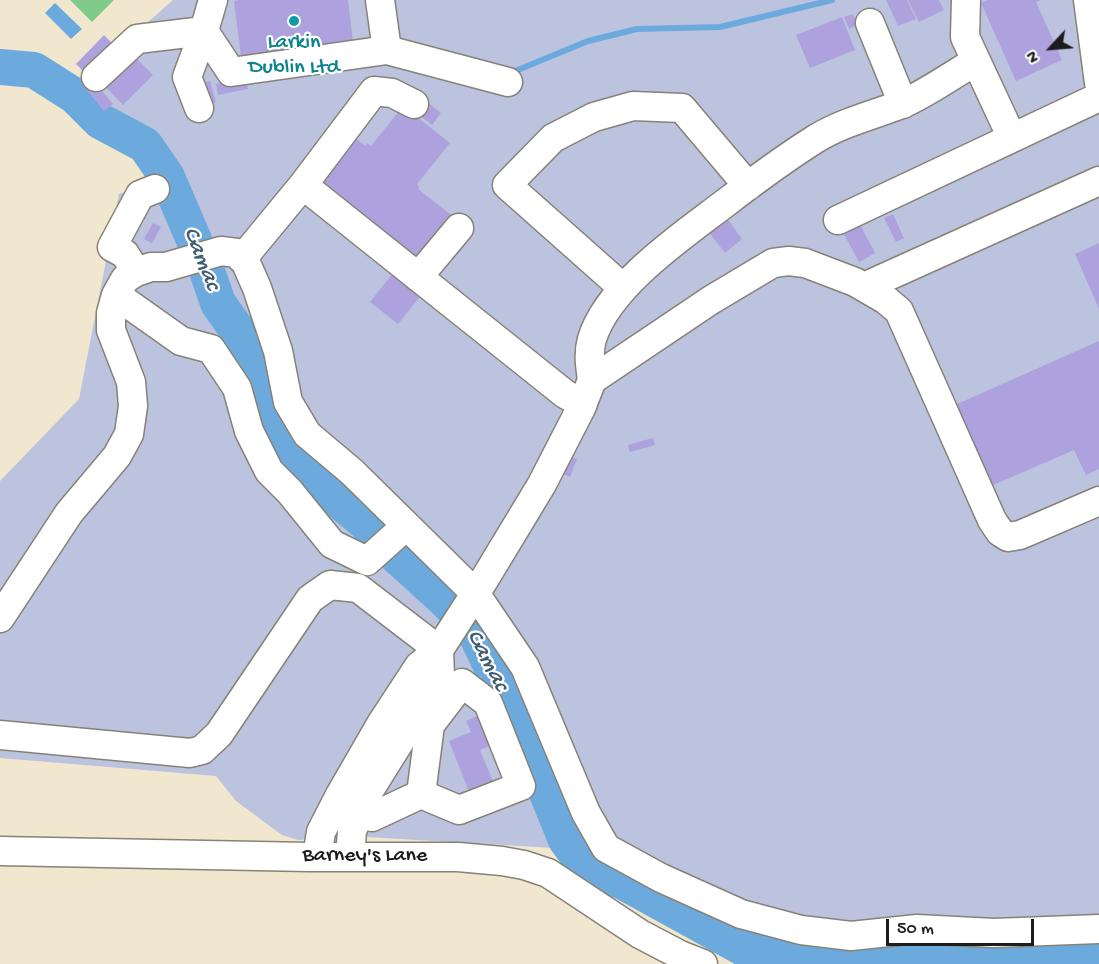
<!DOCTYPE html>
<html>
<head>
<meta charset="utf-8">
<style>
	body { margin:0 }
	#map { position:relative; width:1099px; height:964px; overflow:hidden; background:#f1e7cf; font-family:"Gochi Hand",sans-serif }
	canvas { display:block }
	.north { position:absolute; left:1021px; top:18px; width:60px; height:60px; -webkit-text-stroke:4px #fff; paint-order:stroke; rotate:244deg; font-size:16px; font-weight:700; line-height:24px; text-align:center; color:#1c1c1c }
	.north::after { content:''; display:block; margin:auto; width:21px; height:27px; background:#1c1c1c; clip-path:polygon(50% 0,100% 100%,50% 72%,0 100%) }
	.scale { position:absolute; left:886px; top:919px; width:148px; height:27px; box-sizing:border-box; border:3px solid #1c1c1c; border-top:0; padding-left:8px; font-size:18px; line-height:21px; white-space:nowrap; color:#1c1c1c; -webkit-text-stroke:4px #fff; paint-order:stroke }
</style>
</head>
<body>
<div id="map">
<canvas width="1099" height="964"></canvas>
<div class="north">N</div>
<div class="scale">50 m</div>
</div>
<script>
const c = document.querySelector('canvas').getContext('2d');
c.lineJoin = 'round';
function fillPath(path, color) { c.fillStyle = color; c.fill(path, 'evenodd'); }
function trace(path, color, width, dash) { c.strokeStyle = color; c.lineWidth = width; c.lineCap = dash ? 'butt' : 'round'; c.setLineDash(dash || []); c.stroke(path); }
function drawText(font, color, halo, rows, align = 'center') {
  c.font = font + ' "Gochi Hand",sans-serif'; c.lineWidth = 4.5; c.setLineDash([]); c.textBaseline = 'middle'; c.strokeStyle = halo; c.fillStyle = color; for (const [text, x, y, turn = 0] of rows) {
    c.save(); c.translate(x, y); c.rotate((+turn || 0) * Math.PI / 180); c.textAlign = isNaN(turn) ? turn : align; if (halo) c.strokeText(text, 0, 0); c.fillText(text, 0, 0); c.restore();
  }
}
fillPath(new Path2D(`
	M173,0H1099V936L809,937L597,850H565L554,848L366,837L298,840L282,835L236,801L216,776L0,758V481L79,399L119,194L158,180L141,151L101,113L81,81Z`), '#bbc3de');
fillPath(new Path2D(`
	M70,0H114L92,22Z`), '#7fca88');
fillPath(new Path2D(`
	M55,3L82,29L71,39L45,13Z`), '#6caade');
trace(new Path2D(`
	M508,74L588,41L637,29L720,27L832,0`), '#6caade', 6);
trace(new Path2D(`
	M0,67L34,70L75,96L100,121L145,145L167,177L206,268L218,303L242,337L253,362L281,439L305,473L365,522L392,552L446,601L474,630L521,729L566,840L585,866L625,883L743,948L805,960L867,952L930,954L1099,948`), '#6caade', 36);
fillPath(new Path2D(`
	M238,0H348L353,42L241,57L234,1Z
	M886,0H907L916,19L898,26Z
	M908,0H939L944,10L919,22Z
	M988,0H1041L1036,2L1062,60L1016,81L981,3Z
	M853,14L857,25L849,29L844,17Z
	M842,17L855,50L810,68L796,35Z
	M104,35L115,46L86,74L76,64Z
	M135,57L153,75L123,105L105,86Z
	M90,76L113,104L104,111L81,83Z
	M245,78L248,89L218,95L216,84Z
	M210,81L216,102L205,105L199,84Z
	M423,99L441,113L432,125L414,111Z
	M403,106L450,143L417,184L419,187L418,189L454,217L417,263L312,178L349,132L365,146L367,143L371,146Z
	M893,214L904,238L896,242L884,218Z
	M726,217L742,239L725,253L708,231Z
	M858,221L875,253L859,262L841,229Z
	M153,223L161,227L152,243L144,239Z
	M1099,243V309L1075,254Z
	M397,268L425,290L398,324L370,302Z
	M1099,341V469L1086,475L1074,450L991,486L955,405Z
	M653,438L655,445L630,452L628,445Z
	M568,456L577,459L570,477L561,473Z
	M479,715L492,745L480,750L494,784L470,794L449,741L471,732L466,721Z`), '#ada2de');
const minor = new Path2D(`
	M213,0L204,31L231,72L387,50L380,0
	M966,0L965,37L1012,138
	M1088,0L1099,83
	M870,23L903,104
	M387,50L508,82
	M96,77L137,39L204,31L187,77L199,108
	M303,185L374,91L392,93L414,104
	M838,220L1099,97
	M242,259L303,185L565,394L583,404
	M136,272L125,254L112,247L140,195L155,189
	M418,277L459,228
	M864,287L1099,181
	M623,288L507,185L553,138L594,117L633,106L682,108L748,186
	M116,295L181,341L211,349L237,388L249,431L269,471L290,492L332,544L367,561L406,526
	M592,380C590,366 588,353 592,339C608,286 682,236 724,204C754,181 785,158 817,138C844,122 873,115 902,104C924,95 954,74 976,61
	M0,618L69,513L117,456L129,434L133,406L131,382L111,330V313L116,295L125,279L136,272L151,267H166L221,251L237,253L246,263L257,288L278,351L288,402L307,434L352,472L475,593L525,667L586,813L606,848L661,878L741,914L801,930L851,936L917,929L994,933L1099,929
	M417,716L430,725L421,794L459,810L521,786L488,703L462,683L433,721
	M0,735L190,753L202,750L219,734L310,599L330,585L358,588L439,650L440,677L367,794L352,831L350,857
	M372,817L421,794
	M0,851L309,857H458L502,861L524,865L548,873L640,934L680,955L703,964
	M317,857L321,832L340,795L381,724L419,666L439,650L484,580L542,484L581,408L592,380L711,300L773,263L789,261L805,263L855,282L886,300L899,311L992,520L1000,532L1008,537L1020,535L1099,501`);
trace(minor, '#868276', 31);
trace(minor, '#fff', 28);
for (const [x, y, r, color] of [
	[294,21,6,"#0f9aa8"]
]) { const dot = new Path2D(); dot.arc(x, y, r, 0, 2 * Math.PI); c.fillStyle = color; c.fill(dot); trace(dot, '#fff', 2); }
drawText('22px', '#0d838f', '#fff', [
	["Larkin",294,44],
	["Dublin Ltd",294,69]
]);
drawText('22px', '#1c1c1c', '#fff', [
	["Barney's Lane",365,857]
]);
drawText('italic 24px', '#405c73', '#fff', [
	["Camac",200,259,68],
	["Camac",486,661,62]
]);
</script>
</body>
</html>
